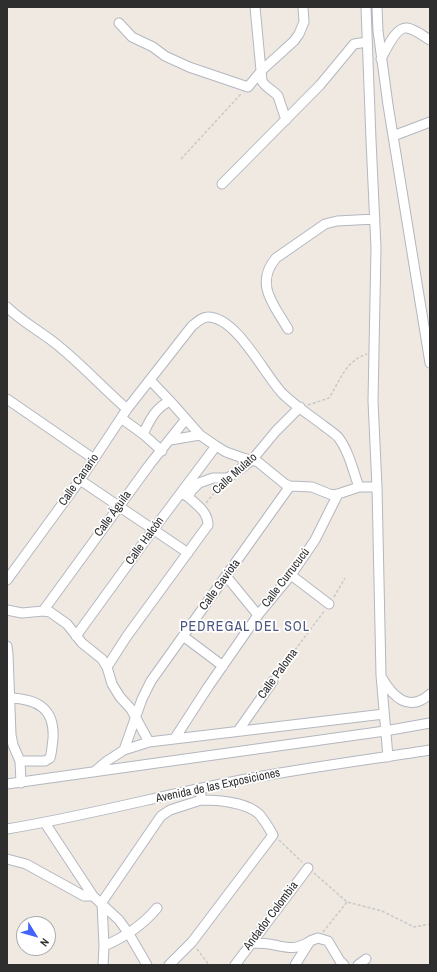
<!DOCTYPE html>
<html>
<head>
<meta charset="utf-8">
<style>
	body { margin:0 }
	#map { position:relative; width:437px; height:972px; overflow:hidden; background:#efe9e1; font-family:"Archivo Narrow",sans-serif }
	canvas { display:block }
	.frame { position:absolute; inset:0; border:8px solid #2e2e2e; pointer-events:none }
	.north { position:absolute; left:16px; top:916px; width:40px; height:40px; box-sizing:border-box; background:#fff; border:1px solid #ababab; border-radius:50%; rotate:127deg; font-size:11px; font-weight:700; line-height:16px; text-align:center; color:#2e2e2e }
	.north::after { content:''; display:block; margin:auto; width:14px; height:18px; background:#4264fb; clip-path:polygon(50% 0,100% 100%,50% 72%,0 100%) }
</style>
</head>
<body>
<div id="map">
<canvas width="437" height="972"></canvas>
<div class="frame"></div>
<div class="north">N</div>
</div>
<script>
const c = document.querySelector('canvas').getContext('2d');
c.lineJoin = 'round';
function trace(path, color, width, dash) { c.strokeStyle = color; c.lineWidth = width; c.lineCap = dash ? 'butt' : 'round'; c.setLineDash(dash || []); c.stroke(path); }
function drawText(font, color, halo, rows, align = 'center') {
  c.font = font + ' "Archivo Narrow",sans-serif'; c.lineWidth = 3.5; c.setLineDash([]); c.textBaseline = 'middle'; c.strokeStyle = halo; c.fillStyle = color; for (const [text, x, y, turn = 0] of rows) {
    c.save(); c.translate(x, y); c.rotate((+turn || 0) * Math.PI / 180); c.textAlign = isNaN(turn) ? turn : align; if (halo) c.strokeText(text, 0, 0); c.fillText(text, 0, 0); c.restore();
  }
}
const minor = new Path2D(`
	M255,7L262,81C266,88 273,90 278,96L286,120
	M366,7L371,140L376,248L373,401L377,487L381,675L388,757
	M377,7L378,31L388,105L430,363
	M119,23L132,37L153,47L165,56L189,67L248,87L262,70L294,41L299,34L304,22L303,7
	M381,59C386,50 396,26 407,28C415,29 423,36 430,40
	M393,136L430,122
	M222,184L320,85L354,44L367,42
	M7,307C23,323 44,333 61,348C84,367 104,389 127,409
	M288,329C274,305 254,284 276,258L325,224L337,221L375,219
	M150,380L170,401L200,435L216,446L226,452L243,458L258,462L285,484L290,486L312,487L332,495L338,494L359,487H377
	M7,399L94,459
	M121,418L143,434L162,451
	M143,434C150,420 155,408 170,401
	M170,440L200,435
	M80,480L188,553
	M183,494L188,497L192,490L199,483L213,478H228L252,460L276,431L300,407
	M291,575L329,604
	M226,576L258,615
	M7,580L80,480L127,409L192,326C197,322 202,317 208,317C237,317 265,376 283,394C295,406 310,415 324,426C328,429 334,433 338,437C349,451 353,471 359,487
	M7,610L22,613L43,611L50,612L67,624L82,643L102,659L107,667L112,684L120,697L131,709L149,742
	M43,611L150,464L186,419
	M76,636L153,530L216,446
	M183,636L223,666
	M7,646L8,654L11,735L13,745L20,761H45
	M107,667L127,636L208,525C208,512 197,505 188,497
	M382,678C393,697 409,713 430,694
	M10,698C38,699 55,709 53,739C52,745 52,752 50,758L45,761
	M238,731L273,681
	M175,738L208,687L258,615L291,575L315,540L338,494
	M124,750L142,699L151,681L290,486
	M20,761L21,783
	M94,772L107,761L124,750L149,742L384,714
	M7,784L385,731L430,723
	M45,823L93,896L119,920L129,934L147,965
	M7,829C86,816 163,795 241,780C304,768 367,760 430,750
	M7,859L26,864L84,896H93
	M102,902L161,816L170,810L201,800V795
	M102,902L104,946L103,965
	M251,943C259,943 267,943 274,945C290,948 294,950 309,942
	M104,946C125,937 142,926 157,908
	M169,965L192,942L273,835C269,828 264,820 259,814C246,802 217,800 201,800
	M235,965L308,868
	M295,965L310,941L318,938L328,941L340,961L344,965
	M358,965L366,959`);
trace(minor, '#b4b7c1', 11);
trace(new Path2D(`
	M181,159L241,94
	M308,405L329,398C340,381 345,361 367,354
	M206,503L220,486
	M334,597L345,578
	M277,674L325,610
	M279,840L302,862
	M314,873L347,902L382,911L414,927L430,924
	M323,932L347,902
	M197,949L209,965`), '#c9c9c9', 1.5, [3, 2]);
trace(minor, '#fff', 9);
drawText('12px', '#2e2e2e', '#fff', [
	["Calle Mulato",235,474,-42],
	["Calle Canario",79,480,-55],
	["Calle Águila",113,514,-54],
	["Calle Halcón",145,541,-54],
	["Calle Currucucú",286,578,-53],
	["Calle Gaviota",220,585,-54],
	["Calle Paloma",278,674,-54],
	["Avenida de las Exposiciones",218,786,-12],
	["Andador Colombia",271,916,-53]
]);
c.letterSpacing = '1px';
drawText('14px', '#4d5680', '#fff', [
	["PEDREGAL DEL SOL",245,627]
]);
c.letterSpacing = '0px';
</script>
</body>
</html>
